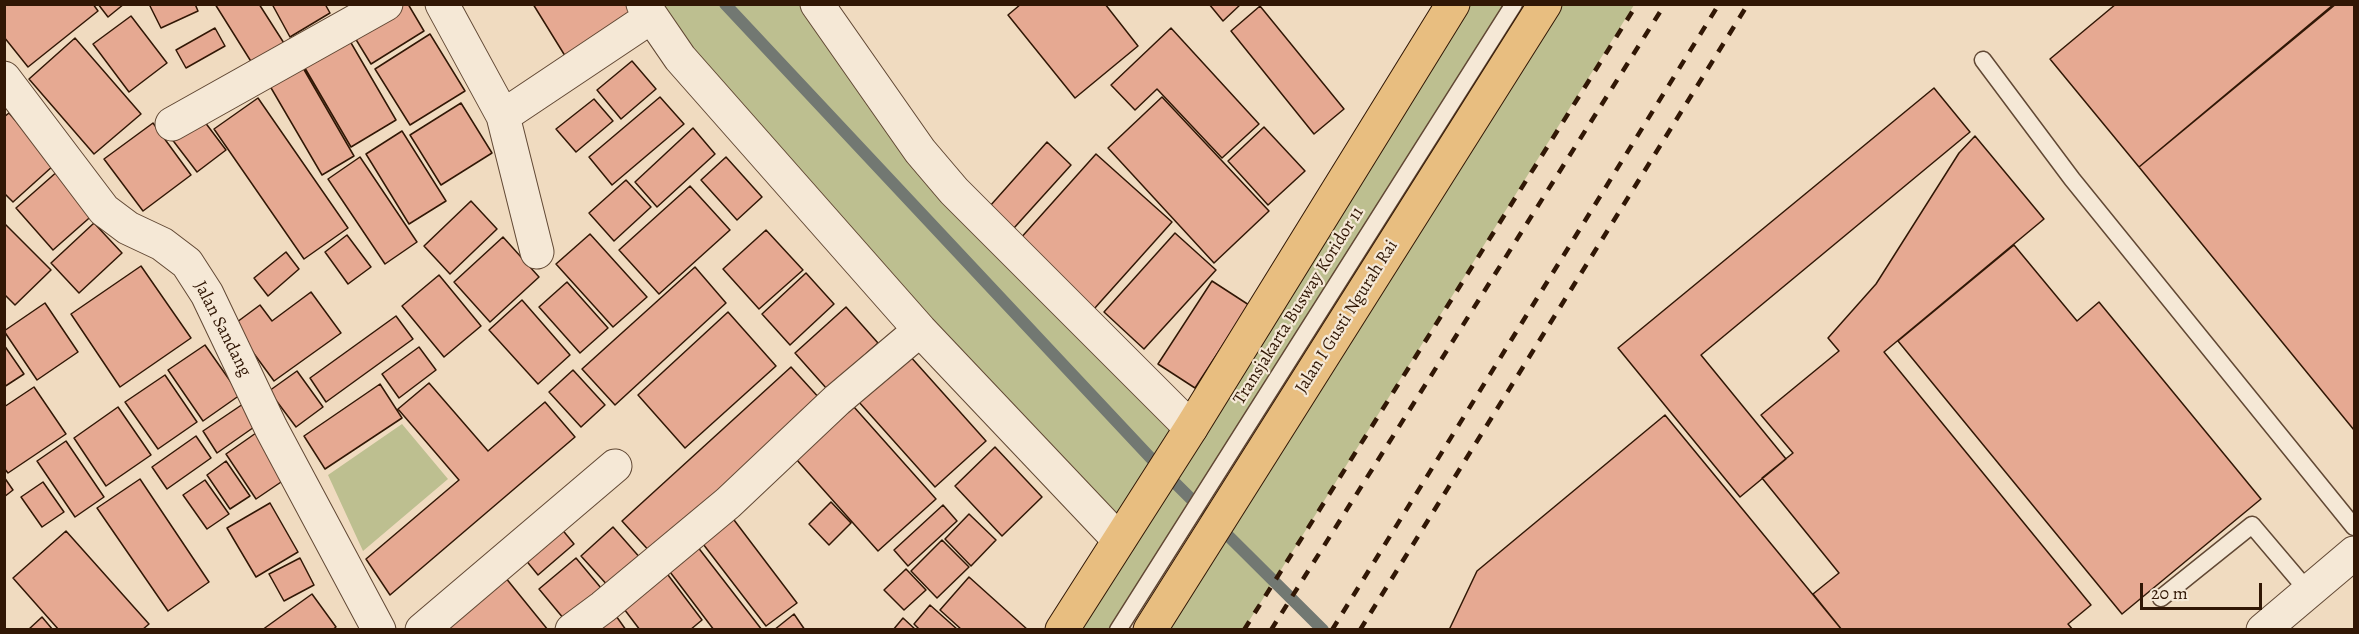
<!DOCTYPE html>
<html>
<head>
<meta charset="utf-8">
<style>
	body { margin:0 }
	#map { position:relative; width:2359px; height:634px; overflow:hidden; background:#f0dbc0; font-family:Alegreya,serif }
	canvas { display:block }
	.frame { position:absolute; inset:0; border:6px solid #311705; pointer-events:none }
	.scale { position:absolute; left:2140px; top:583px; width:122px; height:27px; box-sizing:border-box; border:3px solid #311705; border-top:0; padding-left:8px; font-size:18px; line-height:21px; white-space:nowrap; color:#311705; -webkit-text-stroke:4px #f5e8d6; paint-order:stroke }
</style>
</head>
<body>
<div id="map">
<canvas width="2359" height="634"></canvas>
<div class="frame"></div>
<div class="scale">20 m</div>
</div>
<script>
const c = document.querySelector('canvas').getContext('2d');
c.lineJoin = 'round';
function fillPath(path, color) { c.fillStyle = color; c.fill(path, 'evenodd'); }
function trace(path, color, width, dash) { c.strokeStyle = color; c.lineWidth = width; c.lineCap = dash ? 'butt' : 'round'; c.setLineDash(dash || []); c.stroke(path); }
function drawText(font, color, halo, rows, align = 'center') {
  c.font = font + ' Alegreya,serif'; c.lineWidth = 4.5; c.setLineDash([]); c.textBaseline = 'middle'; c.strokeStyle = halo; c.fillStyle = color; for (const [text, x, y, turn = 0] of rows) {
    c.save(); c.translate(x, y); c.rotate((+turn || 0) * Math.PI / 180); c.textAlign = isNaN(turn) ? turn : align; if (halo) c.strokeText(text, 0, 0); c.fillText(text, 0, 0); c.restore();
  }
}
fillPath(new Path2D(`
	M644,5H819L929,161L1191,427L1453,5H1514L1119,630L1062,629L1119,540Z
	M1545,5H1634L1244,629L1152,630Z
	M402,424L448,479L363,551L328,475Z`), '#bdbf90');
trace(new Path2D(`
	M725,4L1161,469L1323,630`), '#727872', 12);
const building = new Path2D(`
	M4,4H93L98,11L28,67L4,37Z
	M98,4H124L108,17Z
	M149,4H195L198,11L161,28Z
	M215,4H259L289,51L257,71Z
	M272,4H325L330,13L290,37Z
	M398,4H408L424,31L371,64L352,33Z
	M533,4H634L639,13L567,59Z
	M1021,4H1105L1138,46L1075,98L1008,15Z
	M1209,4H1241L1223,21Z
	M2116,4H2334L2139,167L2050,59Z
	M2336,4H2354V430L2139,167Z
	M1260,6L1344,109L1314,134L1231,31Z
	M131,16L167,63L129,92L93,44Z
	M215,28L225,46L186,68L176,50Z
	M1171,28L1259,124L1222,158L1157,89L1135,110L1111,85Z
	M430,34L465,91L410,125L375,69Z
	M347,36L396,120L351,147L302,63Z
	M75,38L141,114L94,154L29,79Z
	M299,61L354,156L322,175L267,81Z
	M632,61L656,89L621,119L597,90Z
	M1934,88L1970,132L1701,355L1786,459L1740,497L1618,348Z
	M660,97L684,124L612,185L589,157Z
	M1162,97L1269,211L1214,263L1108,148Z
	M258,98L348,228L304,259L214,129Z
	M594,99L613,121L576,152L556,129Z
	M461,103L492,153L441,185L410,135Z
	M9,113L54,165L13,202L4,193V117Z
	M198,113L226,150L197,172L168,134Z
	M153,123L191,175L143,211L104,159Z
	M1264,127L1305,171L1268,205L1228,161Z
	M693,128L715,154L657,207L635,182Z
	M402,131L446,201L409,224L366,154Z
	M1975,136L2044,219L1884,352L2091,605L2068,624L2073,630H1842L1813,594L1839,573L1762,478L1793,453L1761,415L1839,351L1828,338L1876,284L1959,153Z
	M1047,142L1071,165L1014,228L990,206Z
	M1096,154L1172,222L1094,309L1019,240Z
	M360,157L417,242L385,264L328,179Z
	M726,157L762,197L737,220L701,180Z
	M59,170L96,212L53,250L16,208Z
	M626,180L651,207L614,241L589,213Z
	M690,186L730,230L659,294L619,250Z
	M471,201L497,229L450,274L424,246Z
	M4,223L51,270L15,305L4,294Z
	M94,223L122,253L79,293L51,263Z
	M766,230L803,270L759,309L723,269Z
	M1175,233L1216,270L1144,349L1104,312Z
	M590,234L647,297L613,327L556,264Z
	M347,235L371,267L348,284L325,252Z
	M503,237L539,277L490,322L454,282Z
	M2014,245L2077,321L2099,302L2261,499L2122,614L1898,341Z
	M286,252L299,269L268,296L254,278Z
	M141,266L191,338L120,387L71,314Z
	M695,267L726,303L615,405L582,369Z
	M806,273L834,304L790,345L762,314Z
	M439,275L481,326L444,357L402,306Z
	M1212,281L1249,305L1195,388L1158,364Z
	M567,282L608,328L580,353L539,307Z
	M311,292L341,333L274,381L233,325L260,305L272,321Z
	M522,300L570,355L538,384L489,330Z
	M45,303L78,352L37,380L4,331Z
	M846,307L878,343L827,389L795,353Z
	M728,312L776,366L685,448L638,395Z
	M396,316L413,339L326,402L310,378Z
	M4,345L24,374L4,387Z
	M205,345L240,395L203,421L168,370Z
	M419,347L436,370L399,398L382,374Z
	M909,355L986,441L935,487L858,401Z
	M791,367L821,400L652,554L622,521Z
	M573,370L605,405L581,427L549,392Z
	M297,371L323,407L296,427L269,391Z
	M165,375L197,422L158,449L125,402Z
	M429,383L488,451L545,402L575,437L390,595L366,559L459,480L398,409Z
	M380,384L402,418L325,469L304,436Z
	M34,387L66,434L8,473L4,468V407Z
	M243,404L257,425L217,453L203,431Z
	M118,407L151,455L106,486L74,438Z
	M854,407L936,499L878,551L796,459Z
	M1665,415L1842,630H1449L1477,571Z
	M256,433L287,478L256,499L226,454Z
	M196,436L211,458L167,489L152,467Z
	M66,441L104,497L75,517L37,461Z
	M995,447L1042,497L1002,536L955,486Z
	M226,461L250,496L230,509L207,475Z
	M4,477L13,490L4,497Z
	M140,479L209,582L168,611L97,508Z
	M205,480L229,514L207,529L183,495Z
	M43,482L64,512L42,527L21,497Z
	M831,502L851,523L829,545L809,524Z
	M270,503L298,552L256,577L227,528Z
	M943,505L957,521L908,566L894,550Z
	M969,514L996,540L971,566L945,539Z
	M731,516L797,603L766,626L700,540Z
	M556,522L574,544L538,575L520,553Z
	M613,527L642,560L610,588L581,556Z
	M66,531L149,624L142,630H59L13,578Z
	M942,540L969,567L937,598L911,571Z
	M697,546L762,630H714L667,568Z
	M300,558L314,585L284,601L269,574Z
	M576,558L606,594L569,625L539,589Z
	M662,567L702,620L690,630H640L618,601Z
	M906,569L926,590L904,610L884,590Z
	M505,577L548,630H444Z
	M969,577L1028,630H962L940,610Z
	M312,594L336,627L332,630H262Z
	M930,605L958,630H920L914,624Z
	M614,613L626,630H593Z
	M794,614L805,630H774Z
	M42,617L53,630H28Z
	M903,618L916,630H893Z`);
fillPath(building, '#e6a992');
trace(building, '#311705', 1.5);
const lane = new Path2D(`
	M1983,60L2072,179L2354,527
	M2161,598L2252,525L2308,591
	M1118,630L1514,4`);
const street = new Path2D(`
	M442,4L503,116L651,17
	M643,4L680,58L920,330L1119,540
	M817,4L920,151L954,191L1191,428
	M4,78L104,210L128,228L162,244L187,263L207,294L271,428L379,630
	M503,116L537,252
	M172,124L386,4
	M422,630L615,466
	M572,630L603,607L728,503L837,400L920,330
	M2263,630L2354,553`);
const primary = new Path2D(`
	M1062,630L1191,428L1453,4
	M1150,630L1545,4`);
trace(lane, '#614834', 19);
trace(street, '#614834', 35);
trace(primary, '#311705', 35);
trace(lane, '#f5e8d6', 16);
trace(street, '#f5e8d6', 33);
trace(primary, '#e8be80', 33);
trace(new Path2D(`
	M1244,630L1637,4
	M1271,630L1665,4
	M1332,630L1719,4
	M1360,630L1748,4`), '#311705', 4.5, [10, 10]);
drawText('18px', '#311705', '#f5e8d6', [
	["Transjakarta Busway Koridor 11",1299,306,-58],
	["Jalan I Gusti Ngurah Rai",1347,317,-58],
	["Jalan Sandang",222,329,63]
]);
</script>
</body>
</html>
